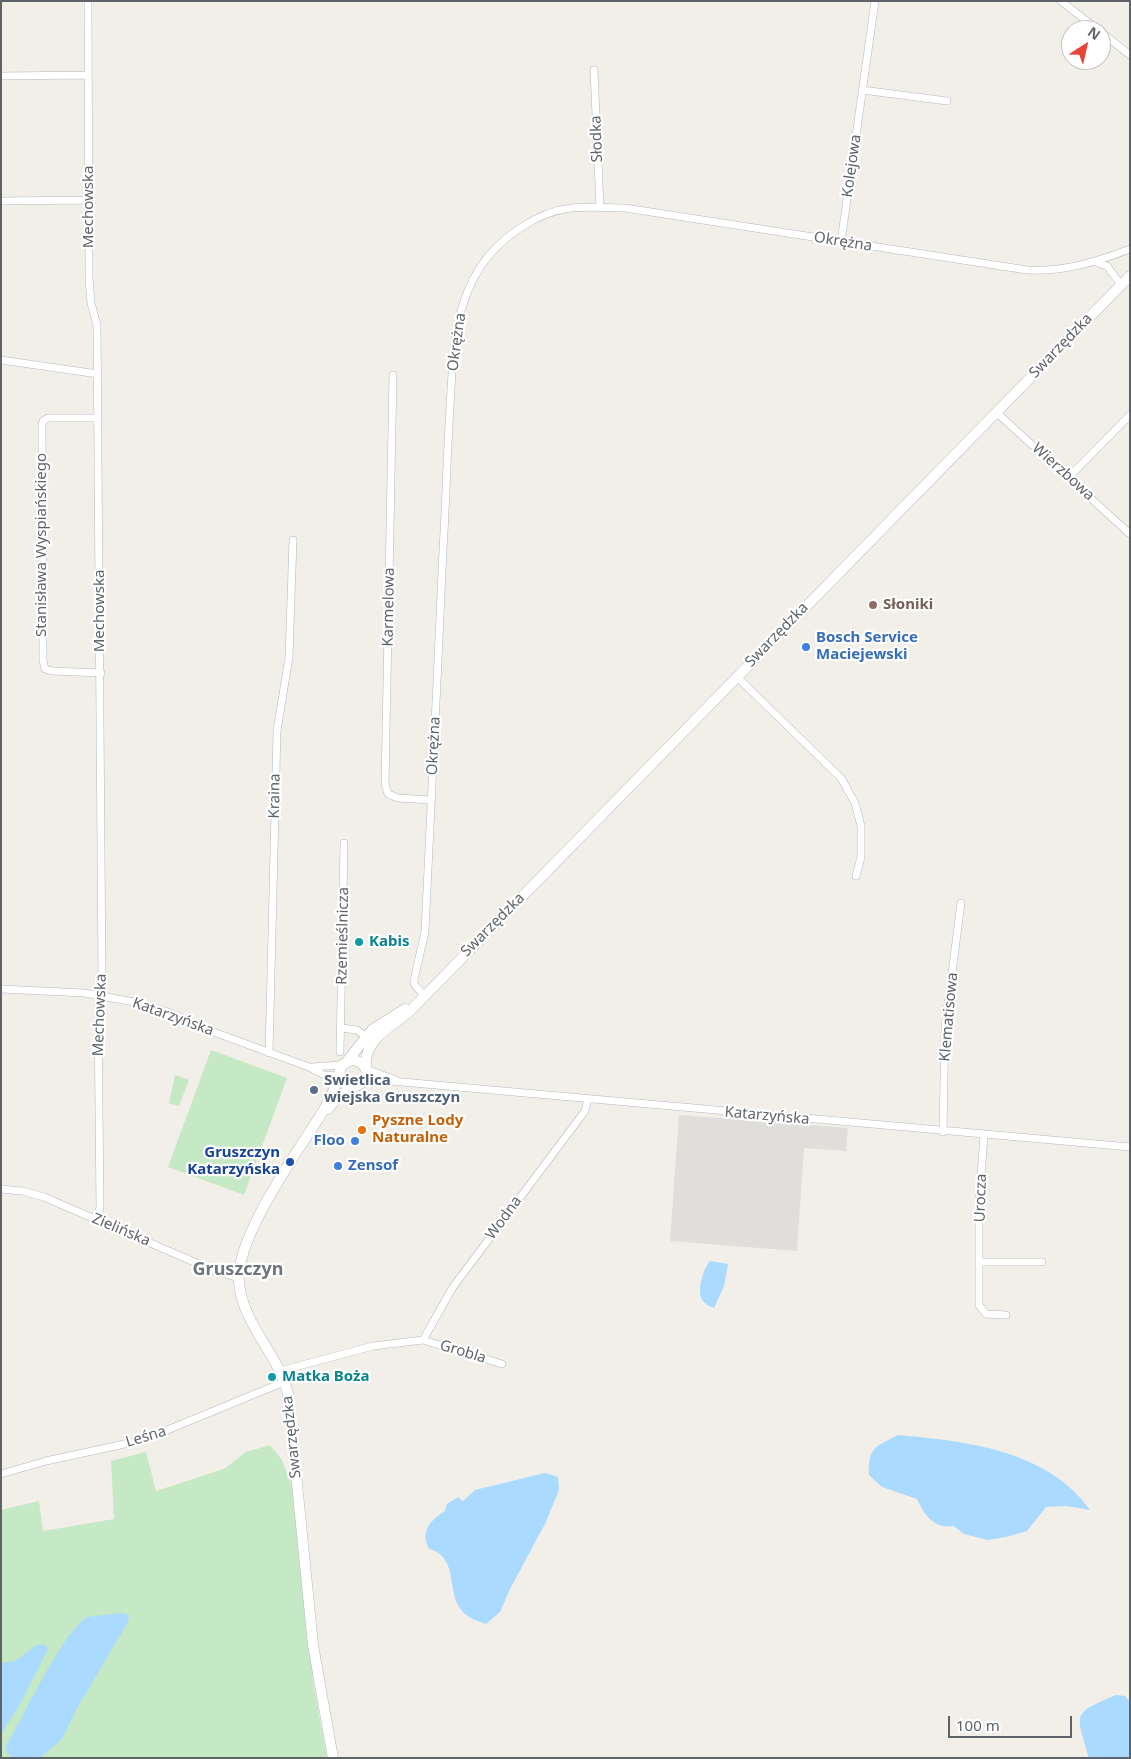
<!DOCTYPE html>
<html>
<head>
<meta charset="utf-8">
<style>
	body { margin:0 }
	#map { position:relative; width:1131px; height:1759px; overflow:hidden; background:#f1efe8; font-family:"Noto Sans",sans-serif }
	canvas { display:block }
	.frame { position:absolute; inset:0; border:2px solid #5f6368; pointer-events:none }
	.north { position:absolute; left:1061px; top:20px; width:50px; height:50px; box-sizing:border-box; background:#fff; border:1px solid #bfc1c3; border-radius:50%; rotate:35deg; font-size:14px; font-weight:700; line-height:20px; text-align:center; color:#5f6368 }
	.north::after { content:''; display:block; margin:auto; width:18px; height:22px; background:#ea4335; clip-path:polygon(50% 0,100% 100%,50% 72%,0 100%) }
	.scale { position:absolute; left:948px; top:1716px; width:124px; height:22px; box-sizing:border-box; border:2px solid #5f6368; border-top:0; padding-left:6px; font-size:15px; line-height:18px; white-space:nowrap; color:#5f6368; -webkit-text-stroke:4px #fff; paint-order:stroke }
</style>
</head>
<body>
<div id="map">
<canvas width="1131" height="1759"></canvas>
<div class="frame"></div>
<div class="north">N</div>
<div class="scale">100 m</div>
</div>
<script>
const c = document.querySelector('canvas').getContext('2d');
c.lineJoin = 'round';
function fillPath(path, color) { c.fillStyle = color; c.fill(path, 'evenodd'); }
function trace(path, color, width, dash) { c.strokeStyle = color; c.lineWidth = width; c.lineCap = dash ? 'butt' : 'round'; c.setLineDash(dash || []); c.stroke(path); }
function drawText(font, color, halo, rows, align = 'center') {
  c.font = font + ' "Noto Sans",sans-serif'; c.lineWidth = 4.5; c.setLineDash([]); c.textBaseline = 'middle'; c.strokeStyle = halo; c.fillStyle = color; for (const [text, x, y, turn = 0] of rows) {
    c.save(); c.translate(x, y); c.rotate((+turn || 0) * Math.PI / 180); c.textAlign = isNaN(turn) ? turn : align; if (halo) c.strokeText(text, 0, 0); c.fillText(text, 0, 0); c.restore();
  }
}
fillPath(new Path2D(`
	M679,1115L848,1128L846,1151L804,1148L797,1251L670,1241Z`), '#e0deda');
fillPath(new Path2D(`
	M211,1050L287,1078L244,1195L168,1167Z
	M175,1075L189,1080L179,1106L169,1103Z
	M270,1445L282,1460L292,1486L313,1681L327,1758H1V1510L39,1501L43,1531L114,1519L111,1461L146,1452L156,1491L224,1469L246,1452Z`), '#c5e8c5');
fillPath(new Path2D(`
	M710,1261L728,1264L724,1286L714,1308C710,1306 706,1305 703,1301C696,1292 703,1269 710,1261Z
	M898,1435C965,1441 1048,1450 1090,1510L1067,1506L1046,1507L1027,1531L1006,1537L988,1540L964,1534L954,1526C934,1529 925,1516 917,1499L882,1487L869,1475C868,1447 875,1447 898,1435Z
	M545,1473L558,1477L559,1490L545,1524L510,1589L500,1612L486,1624C475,1620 464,1617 458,1605C448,1588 457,1556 429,1549C420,1532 430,1520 445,1511L447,1504L458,1497L463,1501L475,1490Z
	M121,1613L129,1615L128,1622L76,1710L62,1739L40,1758H12L6,1751V1746C23,1718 62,1633 87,1617Z
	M38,1644L45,1645L48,1649L19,1706L1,1734V1663L15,1661Z
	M1116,1695L1125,1696L1130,1702V1758H1089C1076,1712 1071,1714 1116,1695Z`), '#aadaff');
const street = new Path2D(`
	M88,1L89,278L91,303L97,325L102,982L98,1010L100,1207L97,1220
	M1061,1L1098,30
	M1101,32L1130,55
	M594,70L600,208
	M1,76L88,75
	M862,90L947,101
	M1,201L90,200
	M841,242L875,1
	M1095,262L1107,266L1121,285
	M1,360L98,374
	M393,375L385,784L388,794L398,798L431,800
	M996,412L1130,534
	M98,418H48L43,421L42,425L43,661L45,669L52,671L101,673
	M1069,477L1130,415
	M737,677L841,778L855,803L861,826V857L856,876
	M1,989L84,993L134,1002L165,1011L211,1031L309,1067L324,1075L338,1076
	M424,995C421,991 415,987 414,983C413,980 424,939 425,931C432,804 437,677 443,550C446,502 447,455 450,407C453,358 453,308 481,266C500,238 536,212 571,208C589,206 607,208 625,208L1027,270C1064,272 1096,262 1130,249
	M341,1028L357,1030L368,1038
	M340,1052L344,843
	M269,1053L277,731L289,657L293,540
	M312,1067L342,1065
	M366,1069L396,1080
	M361,1084L380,1080L1130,1147
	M943,1132L945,1027L961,903
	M984,1135L979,1202V1305L986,1314L1006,1315
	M1,1189L22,1191L44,1197L215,1271L239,1278
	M979,1262H1042
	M423,1340L453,1287L585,1111L588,1099
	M280,1371L373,1346L423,1340L502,1364
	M1,1474L46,1461L143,1440L284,1382`);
const secondary = new Path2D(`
	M348,1060L372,1030L405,1009
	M366,1069C363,1040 389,1028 409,1012L1130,276
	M328,1109C333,1103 338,1096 345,1092C350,1088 358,1087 362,1082C372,1072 363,1061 352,1060L342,1065L338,1076L347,1085L355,1087
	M333,1758L313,1645L288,1394C279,1355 243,1325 239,1283C235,1243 285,1170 307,1136C319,1118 333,1098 338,1076`);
trace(street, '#b5b8bc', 8);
trace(secondary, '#b6babf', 11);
trace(street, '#fff', 7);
trace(secondary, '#fff', 10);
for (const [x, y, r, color] of [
	[873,605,5,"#8d6e63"],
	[806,647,5,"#3f7fe0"],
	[359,942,5,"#0f9aa8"],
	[314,1090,5,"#5c6f8a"],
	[362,1130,5,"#e8710a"],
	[355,1141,5,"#3f7fe0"],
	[290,1162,5,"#1a4fb4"],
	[338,1166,5,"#3f7fe0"],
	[272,1377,5,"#0f9aa8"]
]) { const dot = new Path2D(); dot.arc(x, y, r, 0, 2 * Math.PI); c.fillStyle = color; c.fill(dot); trace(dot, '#fff', 2); }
drawText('15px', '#5f6368', '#fff', [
	["Słodka",597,139,-92],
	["Kolejowa",852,166,-82],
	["Mechowska",89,207,-90],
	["Okrężna",843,242,9],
	["Okrężna",457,342,-82],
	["Swarzędzka",1061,346,-46],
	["Wierzbowa",1063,472,42],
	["Stanisława Wyspiańskiego",42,545,-90],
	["Karmelowa",389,607,-89],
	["Mechowska",100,611,-90],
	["Swarzędzka",777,635,-46],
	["Okrężna",434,746,-87],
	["Kraina",275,796,-89],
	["Swarzędzka",493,925,-45],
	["Rzemieślnicza",343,936,-89],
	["Mechowska",100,1015,-88],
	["Katarzyńska",173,1017,20],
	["Klematisowa",949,1017,-85],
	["Katarzyńska",767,1116,5],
	["Urocza",981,1198,-88],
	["Wodna",504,1218,-54],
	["Zielińska",121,1230,23],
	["Grobla",463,1352,17],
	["Leśna",146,1437,-17],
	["Swarzędzka",292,1437,-96]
]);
drawText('bold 15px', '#785e54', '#fff', [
	["Słoniki",883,605]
], 'left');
drawText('bold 15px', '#366cbe', '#fff', [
	["Bosch Service",816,638],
	["Maciejewski",816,655],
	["Floo",345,1141,"right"],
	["Zensof",348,1166]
], 'left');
drawText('bold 15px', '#0d838f', '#fff', [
	["Kabis",369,942],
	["Matka Boża",282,1377]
], 'left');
drawText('bold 15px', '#4e5e75', '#fff', [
	["Swietlica",324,1081],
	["wiejska Gruszczyn",324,1098]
], 'left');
drawText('bold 15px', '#c56008', '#fff', [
	["Pyszne Lody",372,1121],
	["Naturalne",372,1138]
], 'left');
drawText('bold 15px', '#164399', '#fff', [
	["Gruszczyn",280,1153],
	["Katarzyńska",280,1170]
], 'right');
drawText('bold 18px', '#70757a', '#fff', [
	["Gruszczyn",238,1270]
]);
</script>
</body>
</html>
